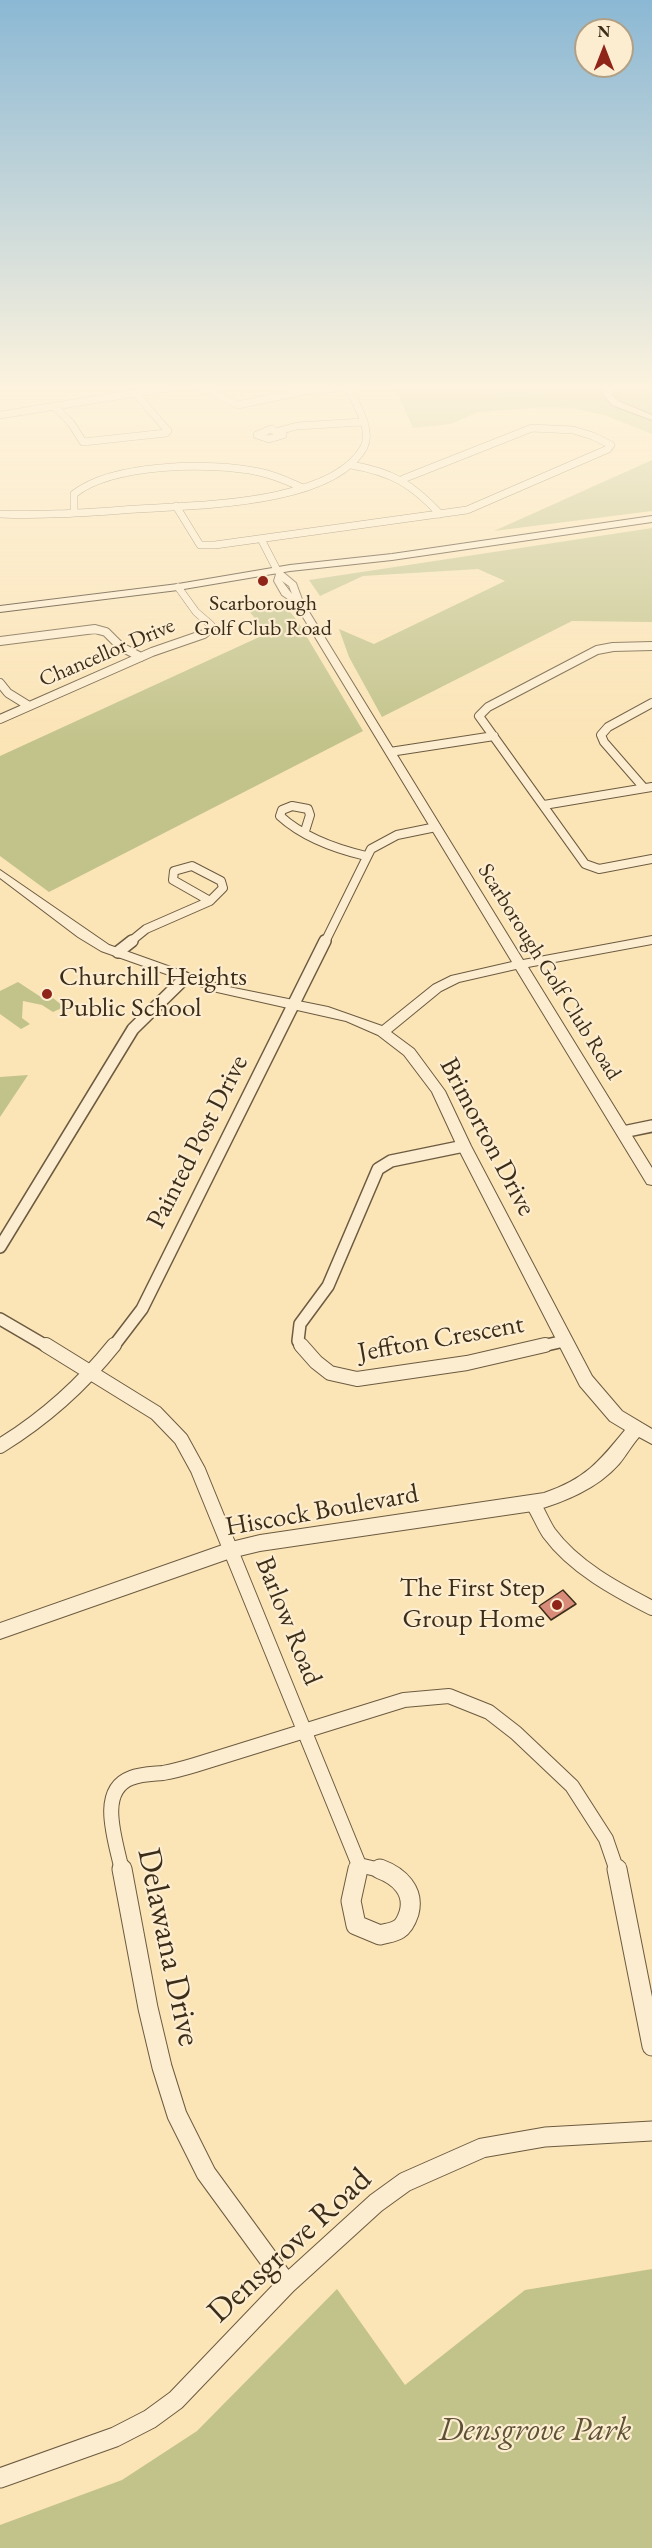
<!DOCTYPE html>
<html>
<head>
<meta charset="utf-8">
<style>
	body { margin:0 }
	#map { position:relative; width:652px; height:2548px; overflow:hidden; background:#fbe4b6; font-family:"EB Garamond",serif }
	canvas { display:block }
	.north { position:absolute; left:574px; top:18px; width:60px; height:60px; box-sizing:border-box; background:#fcedd0; border:2px solid #afa087; border-radius:50%; rotate:0deg; font-size:16px; font-weight:700; line-height:24px; text-align:center; color:#3c2d19 }
	.north::after { content:''; display:block; margin:auto; width:21px; height:27px; background:#8f2418; clip-path:polygon(50% 0,100% 100%,50% 72%,0 100%) }
</style>
</head>
<body>
<div id="map">
<canvas width="652" height="2548"></canvas>
<div class="north">N</div>
</div>
<script>
const c = document.querySelector('canvas').getContext('2d');
c.lineJoin = 'round';
function fillPath(path, color) { c.fillStyle = color; c.fill(path, 'evenodd'); }
function trace(path, color, width, dash) { c.strokeStyle = color; c.lineWidth = width; c.lineCap = dash ? 'butt' : 'round'; c.setLineDash(dash || []); c.stroke(path); }
function drawText(font, color, halo, rows, align = 'center') {
  c.font = font + ' "EB Garamond",serif'; c.lineWidth = 4.5; c.setLineDash([]); c.textBaseline = 'middle'; c.strokeStyle = halo; c.fillStyle = color; for (const [text, x, y, turn = 0] of rows) {
    c.save(); c.translate(x, y); c.rotate((+turn || 0) * Math.PI / 180); c.textAlign = isNaN(turn) ? turn : align; if (halo) c.strokeText(text, 0, 0); c.fillText(text, 0, 0); c.restore();
  }
}
fillPath(new Path2D(`
	M395,387H652V434L604,415L572,408L543,407L478,412L451,424L413,428Z
	M652,460V511L494,531Z
	M652,528V622L572,621L382,717L349,657L339,629L374,644L505,581L478,569L363,576L320,596L309,580Z
	M285,605L298,622L363,731L49,892L0,856V756L268,633L247,609Z
	M18,982L47,1001L53,998L64,1007L53,1012L42,1005L23,1001L22,1018L30,1024L21,1029L0,1014V991Z
	M28,1075L0,1117V1077Z
	M652,2269V2548H0V2525L122,2480L197,2431L337,2289L405,2385L525,2290Z`), '#c2c38b');
fillPath(new Path2D(`
	M481,387L514,392L534,387H548C532,402 497,403 481,387Z`), '#a0bdb5');
const building = new Path2D(`
	M563,1590L576,1604L551,1620L539,1606Z`);
fillPath(building, '#d88b79');
trace(building, '#3c2d19', 1.5);
const minorFar4 = new Path2D(`
	M201,387L238,405L304,391L344,387
	M54,406L71,423L83,442L166,433L168,431L137,395
	M0,415L173,387
	M271,429L283,435L269,439L257,435Z
	M279,431L297,426L362,422
	M351,465C392,472 412,484 440,514
	M176,506L200,545H215L467,510L608,449L611,445L593,436L573,430L532,428L403,479
	M74,513V494C113,463 212,462 259,472C275,475 289,482 303,488
	M0,514C46,516 91,512 137,509C195,505 333,505 364,447C373,429 355,403 348,387
	M261,539L277,570
	M178,587L196,612L211,625L209,630
	M90,630H97`);
const minorFar3 = new Path2D(`
	M0,641L95,629L106,632L121,647L141,657
	M652,646L613,647L597,650L488,707L479,716L585,864L599,869L652,859
	M0,683L8,693L29,706
	M0,719L152,652L204,634L211,628
	M390,752L494,736
	M644,788L604,742L601,735L608,727L652,703
	M544,805L652,787
	M305,831L310,815L308,809L292,806L282,810L280,816C303,837 336,849 366,856
	M192,866L221,881L223,888L210,901L173,880L174,871Z
	M130,942L146,929L210,901
	M325,942L371,849L397,835L436,827`);
const minorFar2 = new Path2D(`
	M118,952L132,941
	M623,1132L652,1126
	M0,1247L133,1029L185,978
	M0,1319L48,1347
	M113,1347L142,1309L325,941
	M302,1347L298,1341L300,1324L328,1286L378,1169L391,1161L464,1146
	M538,1347L564,1341`);
const minorFar1 = new Path2D(`
	M46,1345L156,1413L181,1439L198,1470L359,1865
	M301,1345L316,1362L330,1373L357,1379L467,1363L545,1345
	M0,1446C44,1419 82,1385 114,1345
	M533,1504C539,1513 543,1524 549,1533C574,1567 615,1589 652,1608
	M359,1865L384,1871
	M122,1871C117,1844 96,1791 131,1778C141,1774 153,1774 163,1773C174,1771 185,1768 195,1765L404,1700L449,1696L489,1712L516,1733L572,1786L606,1839L617,1871
	M357,1871L359,1865`);
const minor = new Path2D(`
	M122,1869L148,2008L162,2067L177,2115L206,2173L287,2284
	M358,1869L351,1901L356,1925L380,1935C386,1933 393,1933 399,1929C404,1926 407,1919 409,1913C415,1891 399,1876 380,1869
	M617,1869L652,2046
	M0,2478L115,2437L150,2419L176,2400L287,2284L376,2203L405,2182L482,2148L545,2137L652,2131`);
const tertiary = new Path2D(`
	M607,387H614L611,394L618,401L652,415V420L612,405L603,394Z
	M277,567L296,583L303,602L523,960L652,936V944L528,967L652,1168V1185L647,1184L516,969L459,982L441,991L391,1032L414,1049L445,1091L471,1146L592,1376L622,1411L652,1429V1444L639,1437C631,1446 626,1456 619,1464C597,1489 564,1502 533,1511L260,1551L231,1558L0,1639V1623L231,1542L260,1535L544,1493C585,1479 599,1462 625,1430L610,1421L580,1386L457,1146L432,1092L404,1055L378,1035L346,1021L217,992L101,951L78,937L0,878V870L109,945L224,986L328,1007L382,1026L433,985L451,976L512,962L295,604L282,595L274,581L276,574L273,570ZM282,581L289,586L292,594Z`);
const secondary = new Path2D(`
	M652,516V522L392,560L290,571L178,590L0,612V606L178,584L290,565L392,554Z`);
trace(minorFar4, '#6c5b40', 8);
trace(minorFar3, '#6c5b40', 10);
trace(minorFar2, '#6c5b40', 14);
trace(minorFar1, '#6c5b40', 16);
trace(minor, '#6c5b40', 21);
trace(tertiary, '#6c5b40', 2);
trace(secondary, '#3c2d19', 2);
trace(minorFar4, '#fcedd0', 7);
trace(minorFar3, '#fcedd0', 8);
trace(minorFar2, '#fcedd0', 11);
trace(minorFar1, '#fcedd0', 14);
trace(minor, '#fcedd0', 19);
fillPath(tertiary, '#fcedd0');
fillPath(secondary, '#fcedd0');
const sky = c.createLinearGradient(0, 0, 0, 744);
sky.addColorStop(0, '#8bb8d4');
sky.addColorStop(0.52, '#fdf3de');
sky.addColorStop(1, '#fdf3de00');
c.fillStyle = sky;
c.fillRect(0, 0, 652, 744);
for (const [x, y, r, color] of [
	[263,581,6,"#8f2418"],
	[47,994,6,"#8f2418"],
	[557,1605,6,"#8f2418"]
]) { const dot = new Path2D(); dot.arc(x, y, r, 0, 2 * Math.PI); c.fillStyle = color; c.fill(dot); trace(dot, '#fcedd0', 2); }
drawText('22px', '#3c2d19', '#fcedd0', [
	["Scarborough",263,604],
	["Golf Club Road",263,629]
]);
drawText('22px', '#3c2d19', '#fcedd0', [
	["Chancellor Drive",107,653,-23],
	["Scarborough Golf Club Road",549,972,58]
]);
drawText('27px', '#3c2d19', '#fcedd0', [
	["Churchill Heights",59,978],
	["Public School",59,1009],
	["The First Step",545,1589,"right"],
	["Group Home",545,1620,"right"]
], 'left');
drawText('27px', '#3c2d19', '#fcedd0', [
	["Brimorton Drive",487,1137,62],
	["Painted Post Drive",198,1142,-63],
	["Jeffton Crescent",441,1339,-10],
	["Hiscock Boulevard",322,1511,-10],
	["Barlow Road",288,1621,68]
]);
drawText('33px', '#3c2d19', '#fcedd0', [
	["Delawana Drive",168,1947,78],
	["Densgrove Road",290,2246,-43]
]);
drawText('italic 33px', '#5e5236', '#fcedd0', [
	["Densgrove Park",535,2431]
]);
</script>
</body>
</html>
